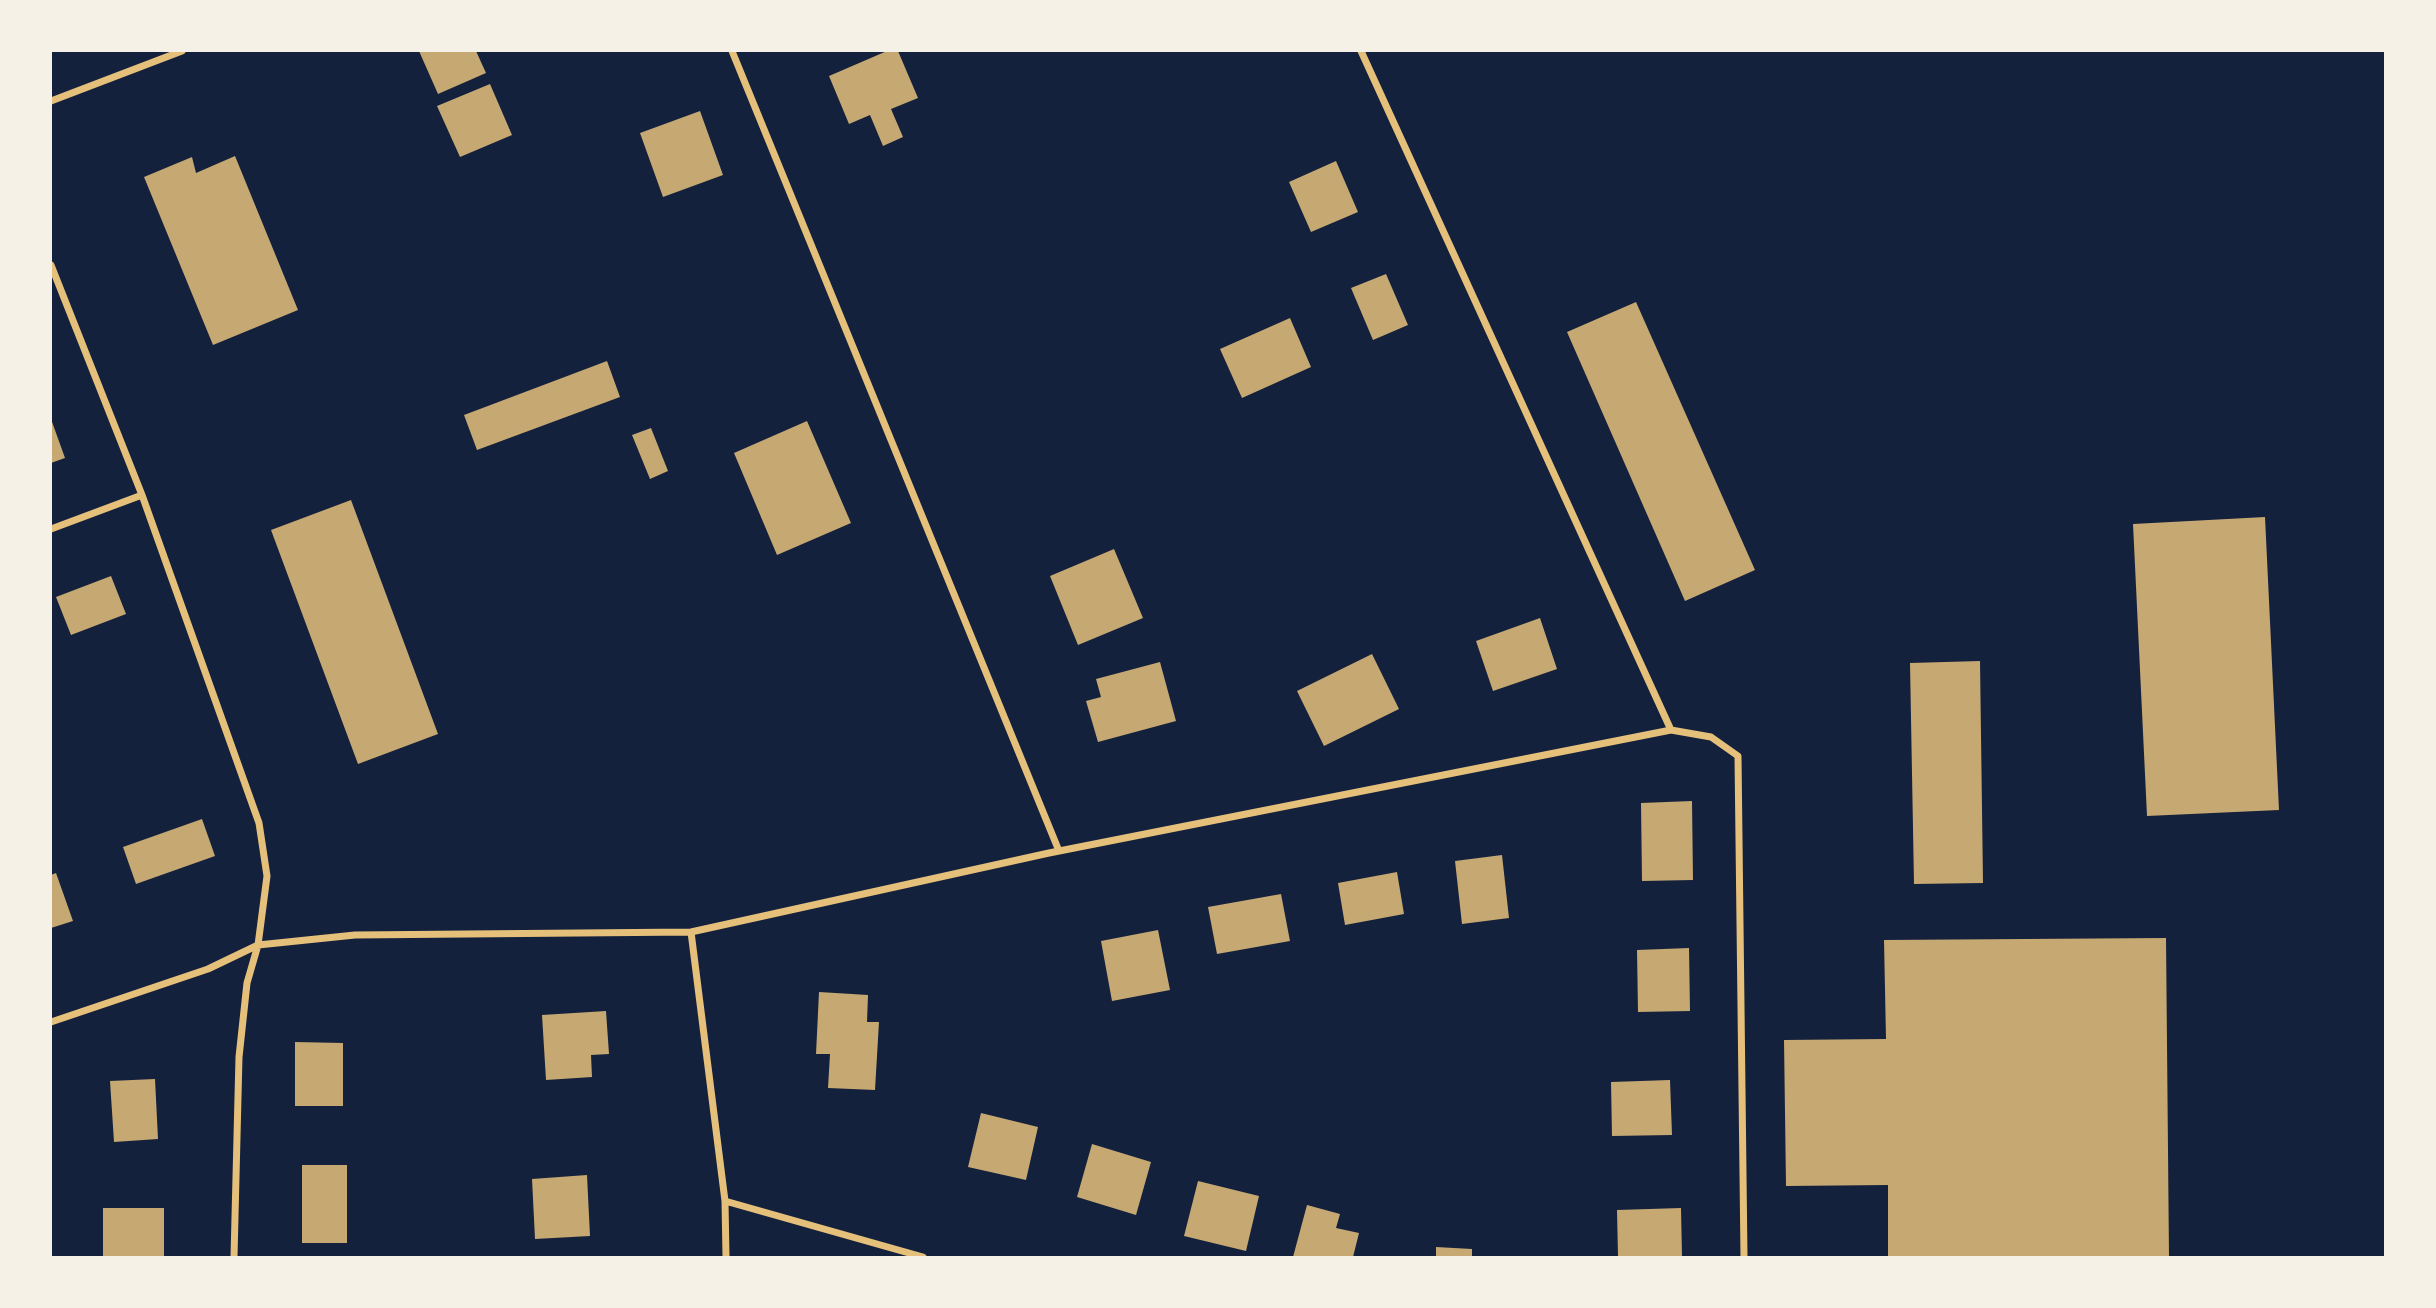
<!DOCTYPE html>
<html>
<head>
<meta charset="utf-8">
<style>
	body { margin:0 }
	#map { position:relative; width:2436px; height:1308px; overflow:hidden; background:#14213d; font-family:"Source Sans 3",sans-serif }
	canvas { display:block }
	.frame { position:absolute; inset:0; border:52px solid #f6f1e7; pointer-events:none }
</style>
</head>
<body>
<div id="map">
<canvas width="2436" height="1308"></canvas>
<div class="frame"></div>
</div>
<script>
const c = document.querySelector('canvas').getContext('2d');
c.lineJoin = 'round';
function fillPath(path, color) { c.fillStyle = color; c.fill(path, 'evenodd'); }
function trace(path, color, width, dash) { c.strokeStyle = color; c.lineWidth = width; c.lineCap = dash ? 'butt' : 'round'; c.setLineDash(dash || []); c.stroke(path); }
fillPath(new Path2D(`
	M419,51H476L486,73L438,94Z
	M887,51H898L918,98L891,109L903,137L883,146L870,115L849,124L829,76Z
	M490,84L512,135L460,157L437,106Z
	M700,111L723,175L663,197L640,133Z
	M235,156L298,310L213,345L144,177L192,157L196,173Z
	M1336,161L1358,212L1311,232L1289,182Z
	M1386,274L1408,325L1373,340L1351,288Z
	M1636,302L1755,570L1685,601L1567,332Z
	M1290,318L1311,367L1242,398L1220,349Z
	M607,361L620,397L477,450L464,415Z
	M51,419L65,458L51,463Z
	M807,421L851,523L777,555L734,453Z
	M651,428L668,471L650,479L632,435Z
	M351,500L438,734L358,764L271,530Z
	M2265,517L2279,810L2147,816L2133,524Z
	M1114,549L1143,618L1078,645L1050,576Z
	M111,576L126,614L71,635L56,597Z
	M1540,618L1557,669L1493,691L1476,641Z
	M1372,654L1399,709L1324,746L1297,691Z
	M1980,661L1983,883L1914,884L1910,663Z
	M1160,662L1176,721L1098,742L1086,701L1101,697L1096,679Z
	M1692,801L1693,880L1642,881L1641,803Z
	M202,819L215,856L136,884L123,847Z
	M1502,855L1509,918L1462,924L1455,861Z
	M1397,872L1404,914L1345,925L1338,883Z
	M56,873L73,921L51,928V875Z
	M1281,894L1290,941L1217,954L1208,907Z
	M1158,930L1170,990L1112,1001L1101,941Z
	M2166,938L2169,1257H1888V1185L1786,1186L1784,1040L1886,1039L1884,940Z
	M1689,948L1690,1011L1638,1012L1637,950Z
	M819,992L868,995L867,1022H879L875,1090L828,1088L830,1054H816Z
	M606,1011L609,1054L591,1055L592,1077L546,1080L542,1015Z
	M295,1042L343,1043V1106H295Z
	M155,1079L158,1139L114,1142L110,1081Z
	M1670,1080L1672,1135L1612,1136L1611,1082Z
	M981,1113L1038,1127L1026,1180L968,1167Z
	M1092,1144L1151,1162L1136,1215L1077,1197Z
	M302,1165H347V1243H302Z
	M587,1175L590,1236L535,1239L532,1179Z
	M1198,1181L1259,1196L1246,1251L1184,1236Z
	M1307,1205L1340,1214L1336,1228L1359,1233L1353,1257H1293Z
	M103,1208H164V1257H103Z
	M1681,1208L1682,1257H1618L1617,1210Z
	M1436,1247L1472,1249V1257H1436Z`), '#c6a872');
trace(new Path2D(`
	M732,51L1059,851
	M1361,51L1671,730
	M51,101L182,51
	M51,265L142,495L259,823L267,876L258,945L247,983L239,1057L234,1257
	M51,529L142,495
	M691,932L725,1201L726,1257
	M51,1022L208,969L258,945L355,935L691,932L1049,853L1671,730L1711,737L1738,756L1744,1257
	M725,1201L923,1257`), '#e5c07b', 7);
</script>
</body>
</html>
